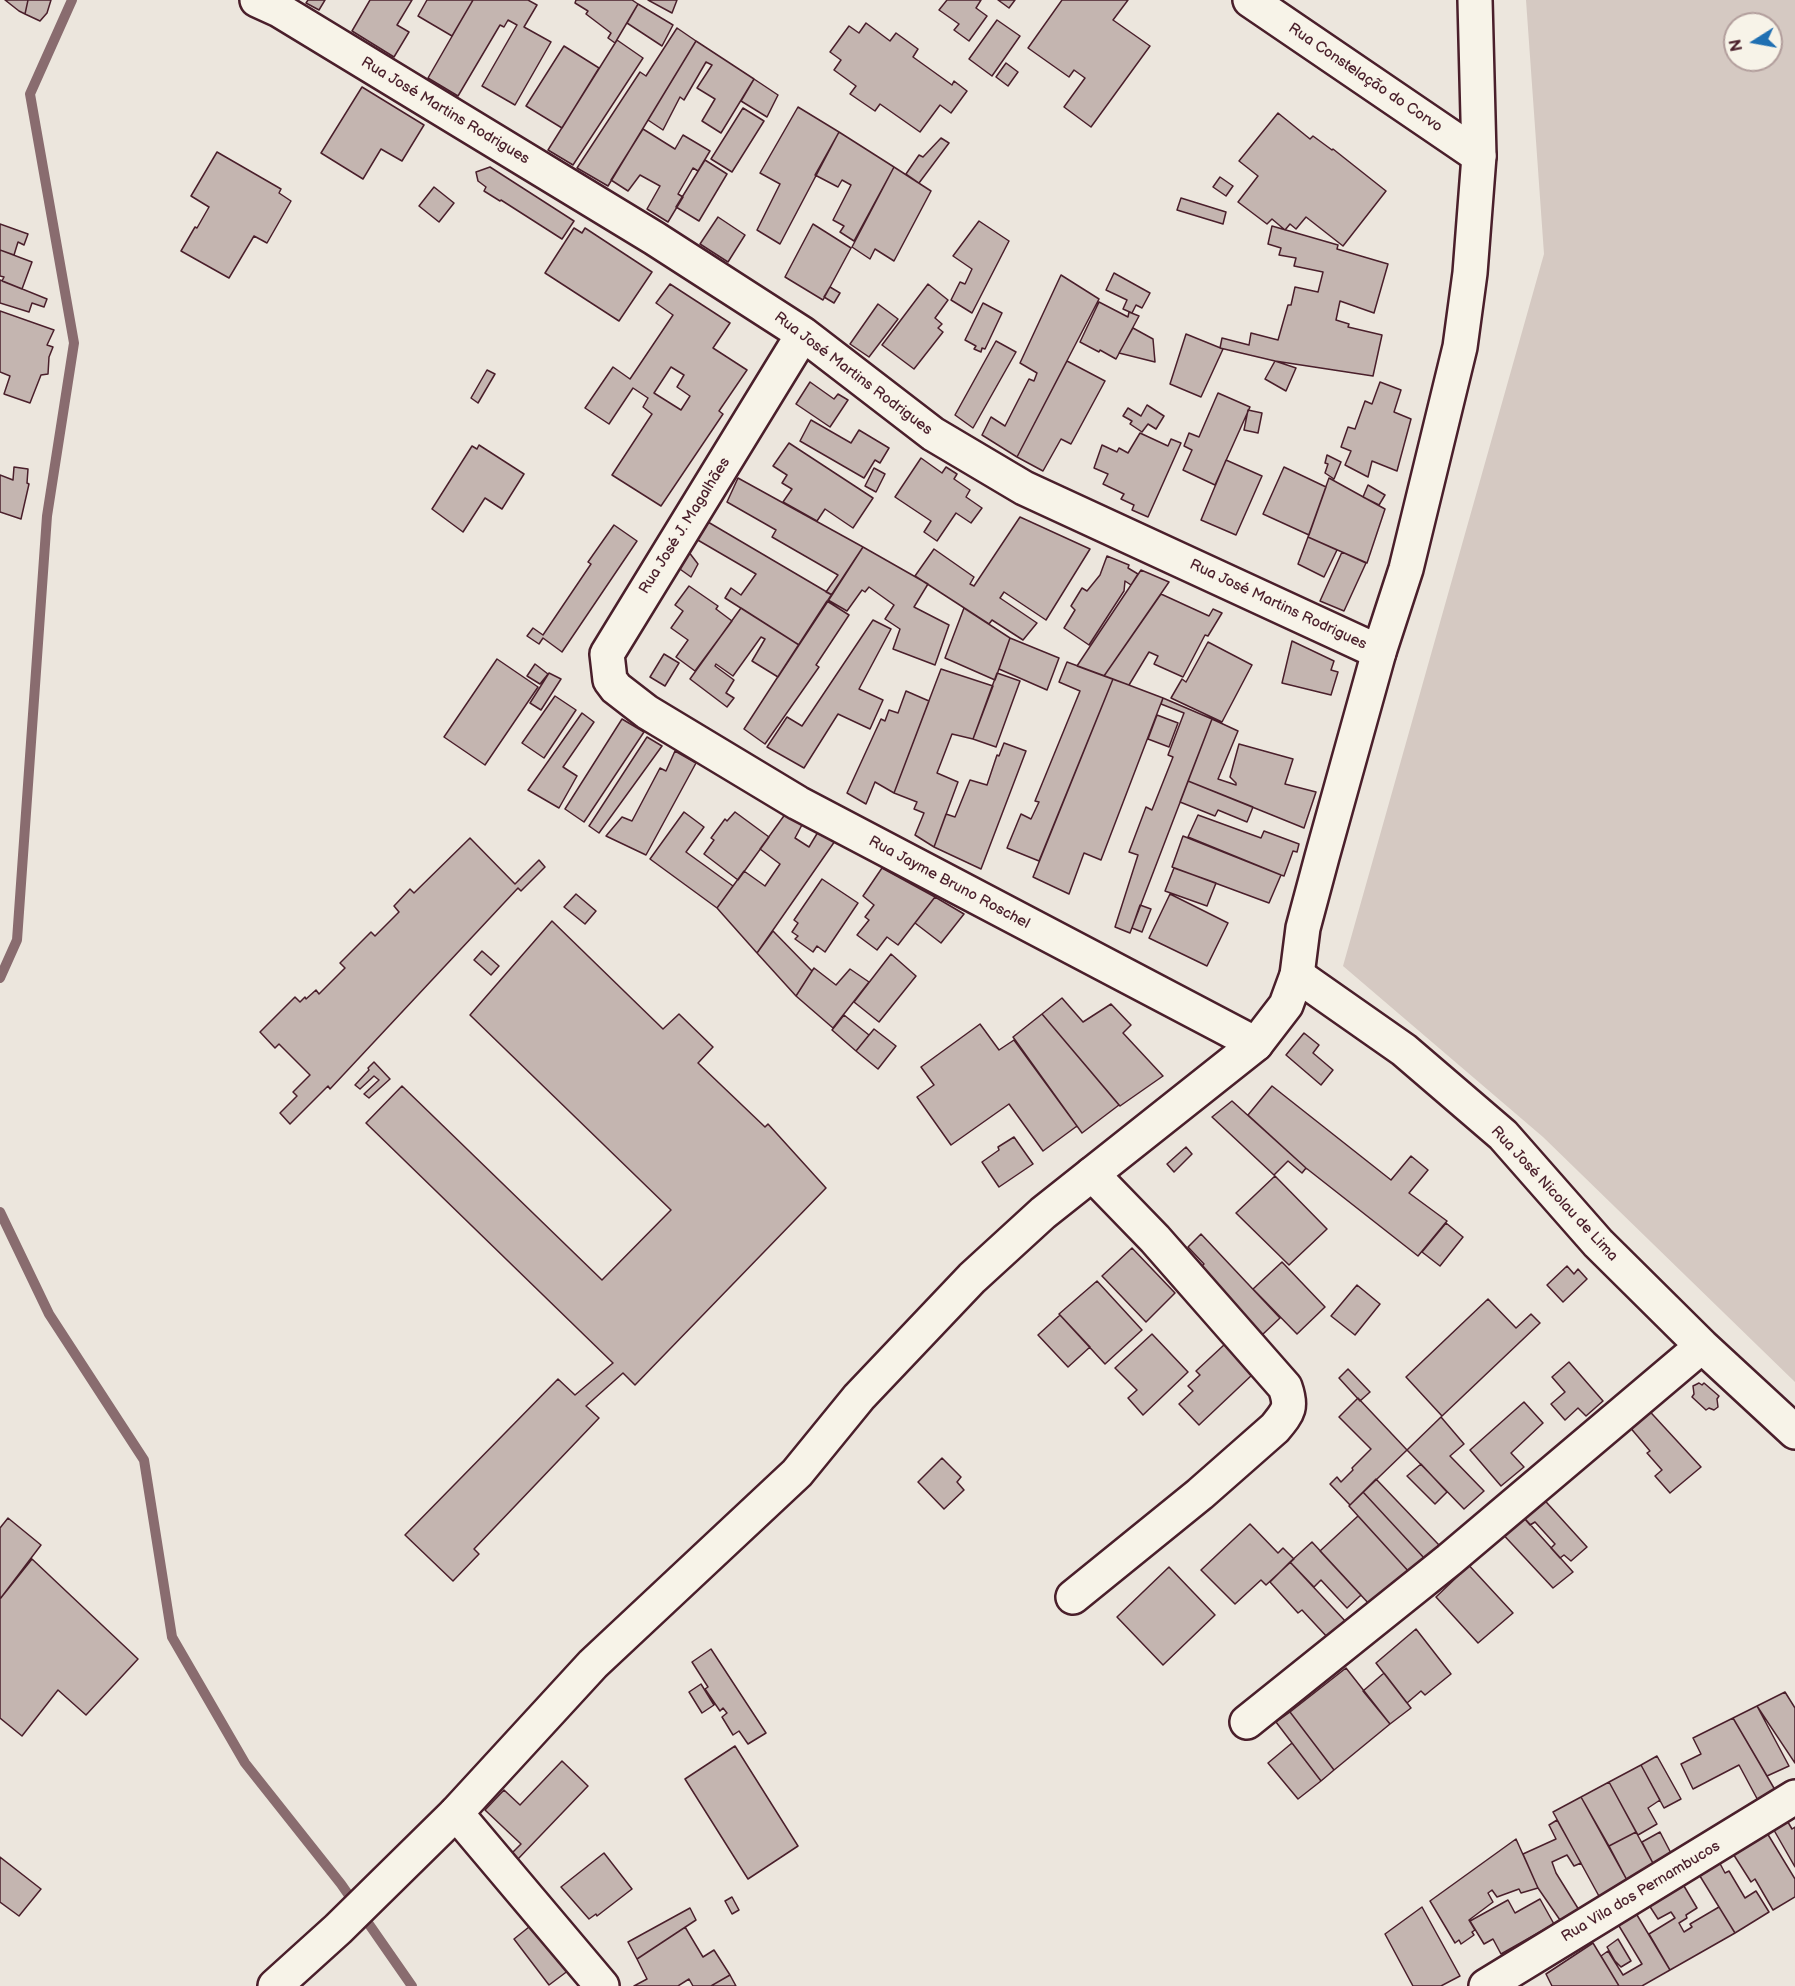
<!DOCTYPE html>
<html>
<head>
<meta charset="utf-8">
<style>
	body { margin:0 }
	#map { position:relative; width:1795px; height:1986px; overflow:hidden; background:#ece6dd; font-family:"Balsamiq Sans",sans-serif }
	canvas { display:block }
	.north { position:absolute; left:1723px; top:12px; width:60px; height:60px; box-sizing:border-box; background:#f7f3e8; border:2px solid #b29e9c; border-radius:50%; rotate:259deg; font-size:16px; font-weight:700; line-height:24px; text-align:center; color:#4a1f2b }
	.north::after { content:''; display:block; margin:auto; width:21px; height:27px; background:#1f6fb2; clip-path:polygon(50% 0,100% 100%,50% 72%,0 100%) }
</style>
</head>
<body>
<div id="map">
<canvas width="1795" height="1986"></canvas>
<div class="north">N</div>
</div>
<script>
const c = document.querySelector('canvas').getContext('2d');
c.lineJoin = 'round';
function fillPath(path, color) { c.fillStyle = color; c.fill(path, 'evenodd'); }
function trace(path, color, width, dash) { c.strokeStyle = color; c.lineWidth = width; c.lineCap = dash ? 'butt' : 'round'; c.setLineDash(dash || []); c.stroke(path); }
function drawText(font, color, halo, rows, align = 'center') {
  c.font = font + ' "Balsamiq Sans",sans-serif'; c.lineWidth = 4.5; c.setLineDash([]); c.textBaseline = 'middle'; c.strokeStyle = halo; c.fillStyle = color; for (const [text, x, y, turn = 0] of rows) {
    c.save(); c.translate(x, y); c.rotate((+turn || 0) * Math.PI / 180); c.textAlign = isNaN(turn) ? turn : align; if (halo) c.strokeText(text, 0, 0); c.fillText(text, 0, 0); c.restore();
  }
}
fillPath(new Path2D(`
	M1526,0H1795V1382L1543,1137L1343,966L1544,254ZM1735,24H1771V60H1735Z`), '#d5c9c2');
trace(new Path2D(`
	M0,978L17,940L47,516L74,343L30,94L72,0
	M0,1212L49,1314L144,1460L172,1637L245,1763L341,1884L412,1986`), '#896c6f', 10);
const building = new Path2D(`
	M5,0H28L25,14L19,11Z
	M28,0H51L47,13L40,21L25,14Z
	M308,0H325L319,10L306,3Z
	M370,0H412L397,25L409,32L394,57L352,31Z
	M427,0H473L452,36L418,16Z
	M473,0H528L537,5L524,27L551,42L515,105L482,86L517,25L508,20L504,27L500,25L458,96L428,78Z
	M576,0H632L638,4L615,43L608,38L611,33L586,14L588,11L575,3Z
	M648,0H677L672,13Z
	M947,0H981L976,8L987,16L969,41L954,30L959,24L939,10Z
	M998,0H1015L1009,8Z
	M1062,0H1128L1113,20L1150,46L1091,127L1064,107L1085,78L1074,70L1069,77L1028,48Z
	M638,4L673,25L662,46L627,23Z
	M997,20L1020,36L992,76L969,59Z
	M866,23L890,41L896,33L918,49L913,57L952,85L954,81L967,91L951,113L940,105L920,132L880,104L875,111L850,94L856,86L834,70L841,60L830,52L849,26L859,33Z
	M677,28L696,41L608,186L577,168L640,72L646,76Z
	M617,40L643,58L573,165L548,150Z
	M696,41L754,79L721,133L702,121L715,99L697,88L712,65L706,62L684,100L680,97L663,130L648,120Z
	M564,46L599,68L562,128L526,106Z
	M1006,63L1018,72L1008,86L996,77Z
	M754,79L778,95L767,117L741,101Z
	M362,87L424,125L402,161L381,149L363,179L321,153Z
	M798,107L839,132L780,244L757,230L780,184L760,173Z
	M743,108L764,121L732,172L711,159Z
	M1278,113L1310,139L1313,136L1332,150L1333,149L1386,191L1343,246L1306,217L1296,229L1290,224L1285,230L1272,219L1267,224L1238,202L1258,176L1239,161Z
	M643,129L675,149L683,135L710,151L698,171L693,168L678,194L683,197L668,222L647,209L660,186L640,175L628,191L611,180Z
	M839,132L894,167L854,241L840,232L844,226L833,220L851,185L842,180L838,187L815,175Z
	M941,138L949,143L919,183L906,174L919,155L923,157Z
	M217,152L281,189L279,193L291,201L267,243L254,236L229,278L181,251L195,227L197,228L209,207L191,196Z
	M705,160L727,174L699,221L676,207Z
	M490,167L574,221L562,239L501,200L500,201L484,191L486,187L478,181L476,172Z
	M894,167L931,191L894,261L875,249L870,259L852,247Z
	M1220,177L1233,186L1226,196L1213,187Z
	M434,187L454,203L439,222L419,206Z
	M1181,198L1226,212L1223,224L1177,210Z
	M718,217L745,235L728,262L700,244Z
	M979,221L1009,241L972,313L951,300L960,282L965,284L972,269L953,256Z
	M0,224L28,234L24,245L18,242L14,255L0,250Z
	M813,224L851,248L823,300L785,277Z
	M1272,226L1338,245L1337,249L1388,264L1374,313L1340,301L1336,320L1349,324L1348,327L1382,335L1373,376L1275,361L1220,348L1222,338L1249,345L1251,333L1278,340L1288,305H1291L1295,287L1318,292L1323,272L1294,266L1296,258L1279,255L1281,248L1268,244Z
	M574,228L582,233L585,228L652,272L619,321L545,273Z
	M0,250L32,262L22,289L2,281L4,277L0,276Z
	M1114,273L1150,293L1142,308L1136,305L1132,313L1123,309L1127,300L1106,290Z
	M1061,275L1099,299L1017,457L982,435L991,417L1005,426L1029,379L1034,381L1037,373L1020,363Z
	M0,280L47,299L44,307L32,303L29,312L0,303Z
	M670,284L730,323L713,348L747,370L719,411L723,414L661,506L612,475L652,414L643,407L648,398L633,388L609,424L585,408L613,367L630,379L673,315L656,303ZM671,367L684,375L677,387L690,396L681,410L654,393Z
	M928,284L948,300L935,318L942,324L938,328L943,332L914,369L882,345Z
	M830,287L840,293L834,303L824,297Z
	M1099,302L1128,317L1129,312L1139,316L1116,359L1100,350L1099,352L1080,342Z
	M983,303L1002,313L985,349L982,348L981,352L974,349L976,346L965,340Z
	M878,304L898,319L869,357L850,344Z
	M0,311L54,330L47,345L53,347L49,357L48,374L41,375L30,403L4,394L10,376L0,372Z
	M1133,328L1153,339L1155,362L1119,353Z
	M1186,334L1223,349L1201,397L1170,384Z
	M996,341L1016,352L973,428L955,415Z
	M1067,361L1105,381L1071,444L1061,439L1043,471L1017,457Z
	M1275,361L1296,368L1286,391L1265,379Z
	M487,370L495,374L478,403L471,398Z
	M810,382L834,399L838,394L848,400L830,427L796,404Z
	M1380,382L1401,390L1394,412L1411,419L1397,471L1372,461L1368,477L1345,465L1351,451L1341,447L1348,427L1355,429L1365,401L1372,404Z
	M1218,393L1250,407L1215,485L1183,470L1192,450L1184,446L1189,433L1199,437Z
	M1147,405L1164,416L1156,429L1148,424L1142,432L1130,424L1132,421L1123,416L1128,408L1141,416Z
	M1248,410L1262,413L1258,433L1244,430Z
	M811,420L851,443L859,430L889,448L880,463L875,460L864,478L800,441Z
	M1140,433L1168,446L1171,439L1181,443L1148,517L1132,510L1134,505L1121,499L1124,494L1103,484L1108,474L1094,468L1102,445L1117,452L1119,448L1128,453Z
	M789,443L873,498L853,528L825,509L817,521L783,502L792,489L782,483L787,475L773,466Z
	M479,445L524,474L502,509L485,498L463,532L432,509L472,446L477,449Z
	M1327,455L1341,462L1334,479L1325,473L1328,464L1325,463Z
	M921,458L942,473L946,467L957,474L954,479L970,490L966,497L982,508L971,523L956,513L937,541L924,532L931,521L895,497Z
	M1226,460L1262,476L1236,535L1201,520Z
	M14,467L28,469L27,483L29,484L21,519L0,512V475L13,480Z
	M1284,467L1326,487L1309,535L1263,514Z
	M874,468L885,474L876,492L865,486Z
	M738,478L863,547L832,595L826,592L838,575L772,537L776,530L727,502Z
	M1329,478L1385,509L1367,563L1308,537Z
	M1368,485L1385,495L1379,505L1363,497Z
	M1020,517L1090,549L1046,620L1004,592L1000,598L1037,623L1023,640L992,620L989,624L915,576L934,549L974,577L970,584L974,586Z
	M708,522L832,595L799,645L725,598L731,588L741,595L756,574L696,539Z
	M614,525L637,541L562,652L543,638L539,644L527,636L533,628L543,635L591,564L588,562Z
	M1308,537L1337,550L1324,577L1298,564Z
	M863,547L928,584L914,607L949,625L935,665L893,649L900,629L885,619L894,605L869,587L865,592L862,590L847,611L828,600Z
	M688,551L698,564L691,577L677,567Z
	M1342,552L1366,563L1344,611L1320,601Z
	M1107,556L1129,565L1128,568L1138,574L1131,585L1125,581L1124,591L1089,645L1064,628L1075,610L1071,606L1082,588L1087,591L1100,575Z
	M1141,570L1169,582L1104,676L1077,666Z
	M689,586L718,606L716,609L732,621L695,671L676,657L688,640L671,628L683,611L675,605Z
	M1161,594L1209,616L1213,609L1222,613L1208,636L1205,635L1183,677L1154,664L1158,656L1149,652L1129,685L1104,676Z
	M827,601L849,615L816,665L819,667L765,744L744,729Z
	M741,608L799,645L778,677L752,661L765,639L761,637L733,676L716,664L715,666L734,680L726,693L734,698L727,707L690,679Z
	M964,608L1010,638L995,680L945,658Z
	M873,620L891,629L859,689L883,700L870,729L838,714L804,768L767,747L787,717L802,726Z
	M1010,638L1059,658L1047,690L999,669Z
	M1292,641L1334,661L1331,670L1338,672L1331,695L1282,683Z
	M1208,642L1252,665L1222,722L1171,698L1182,679L1186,682Z
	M664,654L679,663L665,686L650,677Z
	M497,659L538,687L485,765L444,737Z
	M1067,662L1113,679L1039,861L1007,848L1021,814L1031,819L1039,802L1035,801L1080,691L1059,682Z
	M535,664L548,674L540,684L527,676Z
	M941,669L993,686L973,739L952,734L937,773L958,782L934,847L915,835L924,813L914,809L917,802L894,793Z
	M549,673L561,679L541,710L530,703Z
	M997,673L1020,681L996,747L973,739Z
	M1113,679L1163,698L1101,860L1084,853L1069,894L1033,877Z
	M906,691L929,701L894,793L875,782L866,804L847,793L881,719L885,721L889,710L898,713Z
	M555,696L576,710L544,758L522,743Z
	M1163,698L1212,719L1130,933L1115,927L1138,855L1129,852L1146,807L1152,810L1173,757L1168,755L1184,713L1161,704Z
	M582,713L594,722L563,767L577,776L559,808L528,790Z
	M1157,715L1178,723L1169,747L1148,739Z
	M622,719L644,732L584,822L565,809Z
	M1212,719L1238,731L1218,779L1236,785V783L1230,777L1239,744L1293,759L1285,784L1316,792L1304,828L1188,781Z
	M647,737L662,746L599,833L589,826Z
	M1004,743L1026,751L981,869L934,847L946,814L955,817L970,780L987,785L997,755L999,756Z
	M675,751L696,763L646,855L606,836L622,817L632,821L660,768L666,771Z
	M1188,781L1253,807L1247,822L1218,810L1215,816L1180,802Z
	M684,812L704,827L686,852L733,886L717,908L650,859Z
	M735,812L769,837L738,880L704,854L714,840L711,838L725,819L727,821Z
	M786,813L803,823L795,838L809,847L818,832L835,841L757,953L717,908L744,871L765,886L780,864L760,849Z
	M1198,815L1261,838L1264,831L1299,844L1297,852L1293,851L1284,876L1281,875L1188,837Z
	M1183,836L1281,875L1269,903L1172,867Z
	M470,838L515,884L539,860L545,867L521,891L518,888L330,1089L328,1086L290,1124L280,1113L297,1096L293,1092L310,1075L279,1044L275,1048L260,1032L295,997L300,1002L305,997L306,999L316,990L319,994L345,968L340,963L371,932L375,936L399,912L394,906L410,889L414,893Z
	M882,868L935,897L898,945L887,937L877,950L857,935L869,920L865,917L874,905L863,896Z
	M1174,868L1216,883L1207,906L1165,891Z
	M822,879L858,903L825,952L817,946L813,952L795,939L798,936L792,932L798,923L794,920Z
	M576,894L596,911L585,924L564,907Z
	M1170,894L1228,923L1207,966L1149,938Z
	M935,897L964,914L941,943L915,923Z
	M1140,905L1151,909L1142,932L1132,928Z
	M552,921L663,1029L679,1014L713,1047L698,1063L765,1127L768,1124L826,1188L635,1385L623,1373L586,1406L599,1418L474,1549L479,1554L453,1581L405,1535L558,1379L575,1395L613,1363L366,1123L402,1086L602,1280L671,1210L470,1015Z
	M773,931L812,971L796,996L757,953Z
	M482,951L499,966L491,975L474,960Z
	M891,954L916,976L879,1022L854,1002Z
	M814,968L836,985L850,969L869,982L833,1028L796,996Z
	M1062,998L1083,1022L1111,1004L1131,1025L1123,1033L1163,1076L1120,1106L1042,1014Z
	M1042,1014L1119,1105L1082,1133L1013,1037Z
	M844,1015L869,1035L856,1051L832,1030Z
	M980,1024L999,1050L1014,1040L1077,1126L1043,1151L1009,1104L951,1145L917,1097L934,1085L921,1067Z
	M874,1029L896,1046L878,1069L856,1051Z
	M1304,1033L1319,1045L1313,1053L1333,1070L1321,1085L1286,1055Z
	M374,1062L390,1079L369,1098L364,1094L379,1080L374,1076L360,1089L355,1085L369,1070L368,1068Z
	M1272,1086L1391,1180L1411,1156L1428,1170L1409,1193L1447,1221L1418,1256L1306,1168L1248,1115Z
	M1232,1101L1306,1168L1302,1173L1288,1161L1274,1175L1212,1117Z
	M1014,1137L1033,1164L999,1187L982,1162L999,1150L998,1147Z
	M1186,1147L1192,1154L1174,1172L1167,1164Z
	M1275,1176L1327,1229L1289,1265L1236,1213Z
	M1446,1223L1463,1237L1440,1266L1422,1252Z
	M1201,1234L1280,1318L1262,1335L1228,1299L1195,1273L1204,1264L1188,1247Z
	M1132,1248L1175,1293L1146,1322L1102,1276Z
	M1282,1262L1325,1307L1297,1334L1253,1289Z
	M1567,1266L1574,1274L1578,1269L1587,1279L1563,1302L1547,1285Z
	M1097,1281L1142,1330L1105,1364L1059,1314Z
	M1357,1285L1380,1304L1355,1335L1331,1316Z
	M1488,1299L1516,1328L1531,1314L1540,1323L1442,1416L1406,1377Z
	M1060,1315L1090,1347L1068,1367L1038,1335Z
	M1152,1334L1188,1372L1143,1415L1128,1398L1137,1390L1115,1368Z
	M1225,1344L1253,1374L1199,1425L1179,1404L1193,1391L1188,1386L1200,1375L1196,1371Z
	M1569,1362L1603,1401L1586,1416L1578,1408L1565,1420L1551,1404L1565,1392L1552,1377Z
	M1348,1369L1370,1392L1360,1401L1339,1378Z
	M1699,1383L1702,1385L1704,1383L1719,1396L1717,1399L1718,1407L1714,1410L1709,1408L1706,1410L1692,1397L1694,1394L1693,1386Z
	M1358,1398L1407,1450L1350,1505L1330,1484L1337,1477L1341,1482L1353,1470L1352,1468L1371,1449L1339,1417Z
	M1524,1402L1543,1423L1511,1453L1524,1467L1501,1486L1470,1450Z
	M1642,1403L1701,1467L1670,1493L1655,1476L1662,1470L1647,1453L1650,1451L1623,1419Z
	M1441,1417L1464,1444L1450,1456L1484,1491L1464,1509L1407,1450Z
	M942,1458L961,1477L957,1482L964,1490L944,1509L918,1482Z
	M1421,1464L1447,1492L1435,1504L1407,1476Z
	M1376,1479L1439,1545L1425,1559L1363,1492Z
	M1363,1492L1425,1559L1410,1573L1349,1506Z
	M1538,1493L1587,1547L1571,1561L1564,1555L1560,1558L1551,1548L1555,1544L1535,1522L1530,1525L1518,1511Z
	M1518,1511L1573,1572L1553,1588L1498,1529Z
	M1358,1516L1410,1573L1371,1606L1320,1551Z
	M8,1518L41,1545L0,1599V1528Z
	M1250,1524L1278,1553L1283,1548L1294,1559L1266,1585L1261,1580L1235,1604L1201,1570Z
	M1312,1542L1361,1595L1347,1608L1321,1580L1314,1587L1290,1562Z
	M32,1559L138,1659L86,1715L58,1690L22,1736L0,1718V1599Z
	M1464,1560L1513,1613L1478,1643L1436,1597L1460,1574L1455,1569Z
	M1290,1562L1347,1623L1329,1639L1302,1610L1298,1613L1270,1582Z
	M1169,1567L1215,1615L1163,1665L1117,1617Z
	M1416,1629L1451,1674L1425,1695L1421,1691L1407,1703L1376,1663Z
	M711,1649L766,1733L748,1744L739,1731L733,1735L722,1717L727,1713L723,1708L720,1711L705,1689L708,1687L692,1662Z
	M1346,1668L1390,1724L1334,1770L1290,1712Z
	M1384,1673L1411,1708L1390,1724L1363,1691Z
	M701,1684L714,1705L702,1713L689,1692Z
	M1785,1692L1795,1708V1763L1757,1706Z
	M1757,1706L1789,1766L1767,1776L1733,1718Z
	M1290,1712L1334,1770L1321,1781L1276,1722Z
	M1733,1718L1778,1795L1761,1806L1739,1765L1693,1789L1681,1764L1701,1754L1693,1738Z
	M1292,1743L1321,1781L1298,1799L1268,1763Z
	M735,1746L798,1846L748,1879L685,1779Z
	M1657,1756L1681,1799L1664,1808L1641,1765Z
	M562,1761L588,1786L517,1860L511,1854L521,1844L485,1810L504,1790L520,1805Z
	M1641,1765L1660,1800L1648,1808L1657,1824L1638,1835L1609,1782Z
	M1609,1782L1636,1832L1609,1846L1581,1797Z
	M1581,1797L1628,1882L1600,1898L1553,1812Z
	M1785,1817L1792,1829L1795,1827V1867L1771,1825Z
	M1557,1820L1581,1863L1574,1866L1567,1855L1552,1862L1556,1873L1579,1910L1560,1920L1538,1888L1523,1854L1556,1839L1549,1825Z
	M1764,1828L1795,1879V1897L1773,1910L1755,1879L1751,1882L1730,1849Z
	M1636,1832L1655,1867L1628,1882L1609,1846Z
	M1660,1832L1673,1857L1655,1867L1642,1842Z
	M1516,1839L1538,1888L1521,1893L1519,1889L1497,1897L1492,1890L1488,1893L1493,1902L1469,1920L1475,1930L1472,1932L1474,1935L1461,1944L1459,1940L1455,1943L1430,1901Z
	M604,1853L632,1889L597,1916L596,1914L589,1919L561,1887Z
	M1716,1856L1725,1873L1729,1871L1745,1898L1756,1891L1769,1912L1735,1933L1695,1868Z
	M0,1857L41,1889L19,1916L0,1902Z
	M1681,1881L1697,1908L1686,1915L1687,1918L1679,1923L1684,1932L1692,1927L1690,1924L1719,1907L1735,1933L1670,1970L1649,1934L1675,1918L1671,1912L1658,1919L1647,1902Z
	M732,1897L739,1910L732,1914L725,1901Z
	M1540,1899L1554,1924L1501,1954L1493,1939L1484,1944L1470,1921L1508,1900L1515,1913Z
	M1631,1905L1670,1970L1642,1986H1619L1601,1956L1608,1951L1623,1975L1642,1964L1613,1916Z
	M1422,1907L1460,1976L1441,1986H1413L1385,1934Z
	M690,1908L696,1920L637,1959L628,1942Z
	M534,1923L569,1970L549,1985L514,1939Z
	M685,1927L703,1957L714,1950L730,1975L711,1986H693L689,1979L678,1986H634L647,1979L637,1959Z
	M1618,1939L1631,1961L1621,1967L1615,1961L1607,1947Z
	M1593,1943L1619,1986H1552L1546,1974Z
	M730,1975L736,1986H711Z`);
fillPath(building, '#c4b5b0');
trace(building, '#4a1f2b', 1.5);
const street = new Path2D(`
	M257,0L279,10L654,238L803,334L933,434L1024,488L1379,652
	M1250,0L1479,156
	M803,334L607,654L610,680L616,688L647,712L798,803L1256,1044
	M1297,975L1404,1050L1503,1135L1598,1243L1702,1346L1795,1432
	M1073,1597L1200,1494L1275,1428C1289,1411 1292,1407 1285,1387L1155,1239L1092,1174
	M1247,1722L1449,1560L1702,1346
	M456,1813L602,1986
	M1486,1986L1795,1797`);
const secondary = new Path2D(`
	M275,1986L338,1929L456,1813L593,1664L797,1473L859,1397L972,1278L1043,1213L1256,1044L1286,1005L1297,975L1303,928L1322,857L1379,652L1406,569L1460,347L1470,273L1479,156L1475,0`);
trace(street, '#4a1f2b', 38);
trace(secondary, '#4a1f2b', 38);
trace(street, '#f7f3e8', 33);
trace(secondary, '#f7f3e8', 33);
drawText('15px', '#4a1f2b', '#f7f3e8', [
	["Rua Constelação do Corvo",1365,78,34],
	["Rua José Martins Rodrigues",445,111,31],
	["Rua José Martins Rodrigues",853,374,37],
	["Rua José J. Magalhães",685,526,-58],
	["Rua José Martins Rodrigues",1278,605,25],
	["Rua Jayme Bruno Roschel",949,883,28],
	["Rua José Nicolau de Lima",1554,1194,47],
	["Rua Vila dos Pernambucos",1641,1892,-31]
]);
</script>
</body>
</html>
